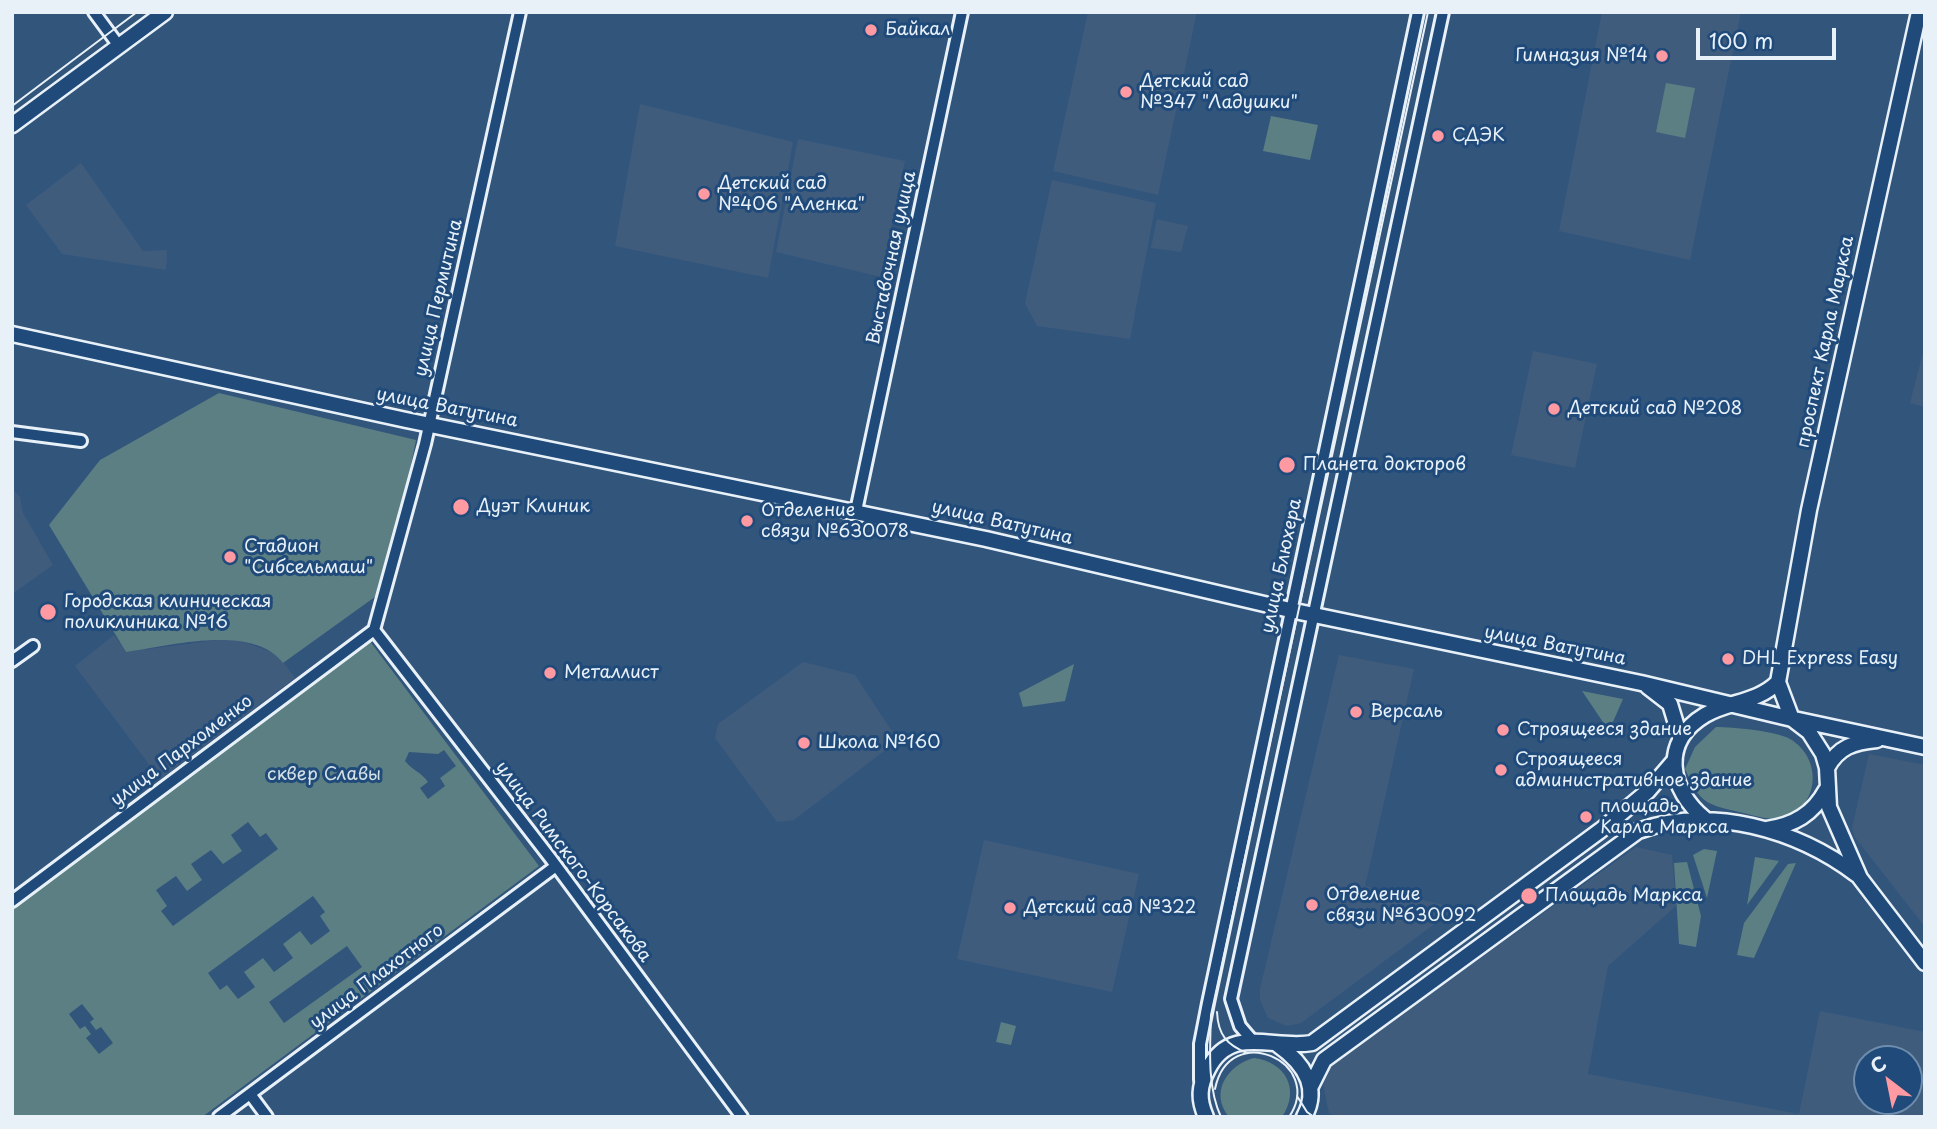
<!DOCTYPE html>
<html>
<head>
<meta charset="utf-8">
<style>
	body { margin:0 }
	#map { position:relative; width:1937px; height:1129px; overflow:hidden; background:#32557c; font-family:"Playpen Sans",sans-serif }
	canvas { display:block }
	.frame { position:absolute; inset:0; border:14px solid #e8f1f8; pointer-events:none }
	.north { position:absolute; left:1853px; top:1045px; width:70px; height:70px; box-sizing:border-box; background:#1f4a7a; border:2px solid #6f8dac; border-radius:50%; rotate:328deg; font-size:19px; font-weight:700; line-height:28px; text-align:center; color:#e8f1f8 }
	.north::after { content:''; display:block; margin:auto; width:24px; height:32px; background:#ff9aa2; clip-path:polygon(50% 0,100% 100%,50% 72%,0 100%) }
	.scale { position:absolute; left:1696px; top:28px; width:140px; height:32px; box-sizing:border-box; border:4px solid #e8f1f8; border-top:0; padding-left:9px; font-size:21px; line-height:24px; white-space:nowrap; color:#e8f1f8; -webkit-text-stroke:5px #1f4a7a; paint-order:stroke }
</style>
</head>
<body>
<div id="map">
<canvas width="1937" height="1129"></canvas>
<div class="frame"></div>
<div class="north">С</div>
<div class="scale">100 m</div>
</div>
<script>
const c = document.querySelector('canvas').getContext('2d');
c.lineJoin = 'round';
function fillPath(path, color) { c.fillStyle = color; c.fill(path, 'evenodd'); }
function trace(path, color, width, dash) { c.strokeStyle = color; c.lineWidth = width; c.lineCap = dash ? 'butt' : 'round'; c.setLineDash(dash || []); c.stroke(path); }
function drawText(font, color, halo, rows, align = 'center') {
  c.font = font + ' "Playpen Sans",sans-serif'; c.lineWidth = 6; c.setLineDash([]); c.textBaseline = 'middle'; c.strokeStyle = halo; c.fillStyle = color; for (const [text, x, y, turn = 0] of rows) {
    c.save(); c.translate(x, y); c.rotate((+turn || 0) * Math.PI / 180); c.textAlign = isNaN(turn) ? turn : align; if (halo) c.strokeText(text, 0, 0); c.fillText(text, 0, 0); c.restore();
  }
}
fillPath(new Path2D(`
	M1088,12H1197L1158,195L1053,171Z
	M1602,12H1741L1690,260L1559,231Z
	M640,104L793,142L768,278L615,246Z
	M798,139L905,161L881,277L776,252Z
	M81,163L143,251L167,250L166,270L62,254L26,205Z
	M1052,180L1156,203L1130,339L1037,326L1025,303Z
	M1157,219L1188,226L1181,252L1151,248Z
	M1925,345V407L1910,403Z
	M1533,351L1597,364L1575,468L1511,455Z
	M12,488L20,497L23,513L53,565L12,594Z
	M114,635L126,652L232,638L277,654L295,678L160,779L75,666Z
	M1339,655L1414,669L1365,886L1456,908L1301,1023L1287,1026L1268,1018L1260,1000V989Z
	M803,662L855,675L893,733L888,748L794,820L777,822L715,738L718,724Z
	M1869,754L1925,765V927L1854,836L1852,828Z
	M984,840L1139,874L1112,992L957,959Z
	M1636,847L1672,855L1676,906L1608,966L1588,1074L1799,1114L1820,1011L1925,1032V1117H1335L1329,1113L1323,1085L1331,1065ZM1867,1059H1909V1101H1867Z`), '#405c7d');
fillPath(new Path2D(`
	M1666,83L1695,88L1685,138L1656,132Z
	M1271,116L1318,125L1310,160L1263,151Z
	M219,393L416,440L386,589L283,663C253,623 169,646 126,652L49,525L100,460Z
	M369,640L539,866L202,1117H12V908ZM444,750L456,766L440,778L445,786L428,799L420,788L428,782C421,772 412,770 405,761L409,752L438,754ZM248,822L260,837L266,833L278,849L173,926L161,911L167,906L156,890L176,876L187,891L202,880L191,864L211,850L223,864L242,851L231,835ZM313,896L325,912L320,916L330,931L311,945L300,931L283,944L293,958L274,972L263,958L244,972L255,987L238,999L227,985L220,990L208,973ZM347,946L362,967L284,1023L269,1002ZM82,1004L94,1019L90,1022L96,1030L101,1027L113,1043L99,1054L86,1038L91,1034L85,1026L80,1029L69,1014Z
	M1074,664L1065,701L1023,707L1019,693Z
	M1582,691L1623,699L1609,731Z
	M1716,727C1732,727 1777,731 1790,739C1823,758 1820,808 1782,818C1768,821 1753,815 1739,812C1705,804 1700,803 1685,769L1695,747Z
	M1704,849L1717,851L1707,898L1693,855Z
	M1755,857L1779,861L1747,905Z
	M1687,862L1701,916L1696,947L1679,944L1674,863Z
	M1796,863L1754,958L1737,955L1744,923L1788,864Z
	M1001,1022L1016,1026L1011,1045L996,1042Z
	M1254,1058C1285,1062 1301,1089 1282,1117H1229C1209,1093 1227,1065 1254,1058Z`), '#5c7f83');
const minor = new Path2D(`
	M94,12L119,46
	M12,432L81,441
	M856,511L962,12
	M374,630L425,444L520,12
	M374,630L551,859L742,1117
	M12,661L33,646
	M12,901L374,630
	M1252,1040L1240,1026L1231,999L1443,12
	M1200,1080V1044L1208,1003L1418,12
	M250,1094L267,1117
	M219,1117L556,866`);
const major = new Path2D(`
	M12,125L165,12
	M12,334L406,420L986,539L1290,610L1641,683L1792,719L1809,732L1823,754L1827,768L1829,807L1860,878L1925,963
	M1648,687L1670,704L1680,737
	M1792,719L1778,682L1809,510L1919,12
	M1794,719L1925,747
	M1827,768C1838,747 1854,742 1877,740
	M1705,819C1669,790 1660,742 1705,715C1729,701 1757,703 1778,682
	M1767,829C1794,825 1813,814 1826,790
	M1278,1045C1302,1062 1321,1087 1304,1117
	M1311,1086L1324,1060L1638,831C1710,804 1798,830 1857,875
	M1206,1117C1198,1099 1199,1086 1208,1069C1231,1024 1273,1050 1312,1043L1601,830L1648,791L1673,762`);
trace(minor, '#e8f1f8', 16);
trace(major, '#e8f1f8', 19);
trace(minor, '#1f4a7a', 10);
trace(major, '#1f4a7a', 14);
trace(new Path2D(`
	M12,106L137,12
	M1217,1012C1218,1035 1227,1045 1247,1053
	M1215,1089C1229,1019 1326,1062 1289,1117
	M1297,1096L1307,1112L1314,1117
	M1221,1117C1207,1087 1210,1048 1211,1015L1428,12`), '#e8f1f8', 2);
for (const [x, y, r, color] of [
	[871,30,7,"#ff9aa2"],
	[1662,56,7,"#ff9aa2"],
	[1126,92,7,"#ff9aa2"],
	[1438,136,7,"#ff9aa2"],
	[704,194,7,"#ff9aa2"],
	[1554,409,7,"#ff9aa2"],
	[1287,465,9,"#ff9aa2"],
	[461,507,9,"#ff9aa2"],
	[747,521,7,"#ff9aa2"],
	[230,557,7,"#ff9aa2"],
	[48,612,9,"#ff9aa2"],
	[1728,659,7,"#ff9aa2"],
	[550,673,7,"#ff9aa2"],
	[1356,712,7,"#ff9aa2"],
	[1503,730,7,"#ff9aa2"],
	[804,743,7,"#ff9aa2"],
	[1501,770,7,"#ff9aa2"],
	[1586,817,7,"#ff9aa2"],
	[1529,896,9,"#ff9aa2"],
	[1312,905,7,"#ff9aa2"],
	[1010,908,7,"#ff9aa2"]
]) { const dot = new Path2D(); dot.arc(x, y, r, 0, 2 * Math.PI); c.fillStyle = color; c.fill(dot); trace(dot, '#1f4a7a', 2.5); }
drawText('18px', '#e8f1f8', '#1f4a7a', [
	["Байкал",885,30],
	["Гимназия №14",1648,56,"right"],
	["Детский сад",1140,82],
	["№347 \"Ладушки\"",1140,103],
	["СДЭК",1452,136],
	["Детский сад",718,184],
	["№406 \"Аленка\"",718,205],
	["Детский сад №208",1568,409],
	["Планета докторов",1303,465],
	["Дуэт Клиник",477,507],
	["Отделение",761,511],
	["связи №630078",761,532],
	["Стадион",244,547],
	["\"Сибсельмаш\"",244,568],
	["Городская клиническая",64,602],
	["поликлиника №16",64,623],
	["DHL Express Easy",1742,659],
	["Металлист",564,673],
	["Версаль",1370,712],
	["Строящееся здание",1517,730],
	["Школа №160",818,743],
	["Строящееся",1515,760],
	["административное здание",1515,781],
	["площадь",1600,807],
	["Карла Маркса",1600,828],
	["Отделение",1326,895],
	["связи №630092",1326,916],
	["Площадь Маркса",1545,896],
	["Детский сад №322",1024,908]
], 'left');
drawText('18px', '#e8f1f8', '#1f4a7a', [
	["Выставочная улица",892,258,-78],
	["улица Пермитина",439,298,-77],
	["проспект Карла Маркса",1826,342,-78],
	["улица Ватутина",447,408,11],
	["улица Ватутина",1002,523,13],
	["улица Блюхера",1282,566,-78],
	["улица Ватутина",1555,646,11],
	["улица Пархоменко",182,751,-37],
	["улица Римского-Корсакова",573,862,53],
	["улица Плахотного",377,977,-37]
]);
drawText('18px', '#d3e0e6', '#1f4a7a', [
	["сквер Славы",324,775]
]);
</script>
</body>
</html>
